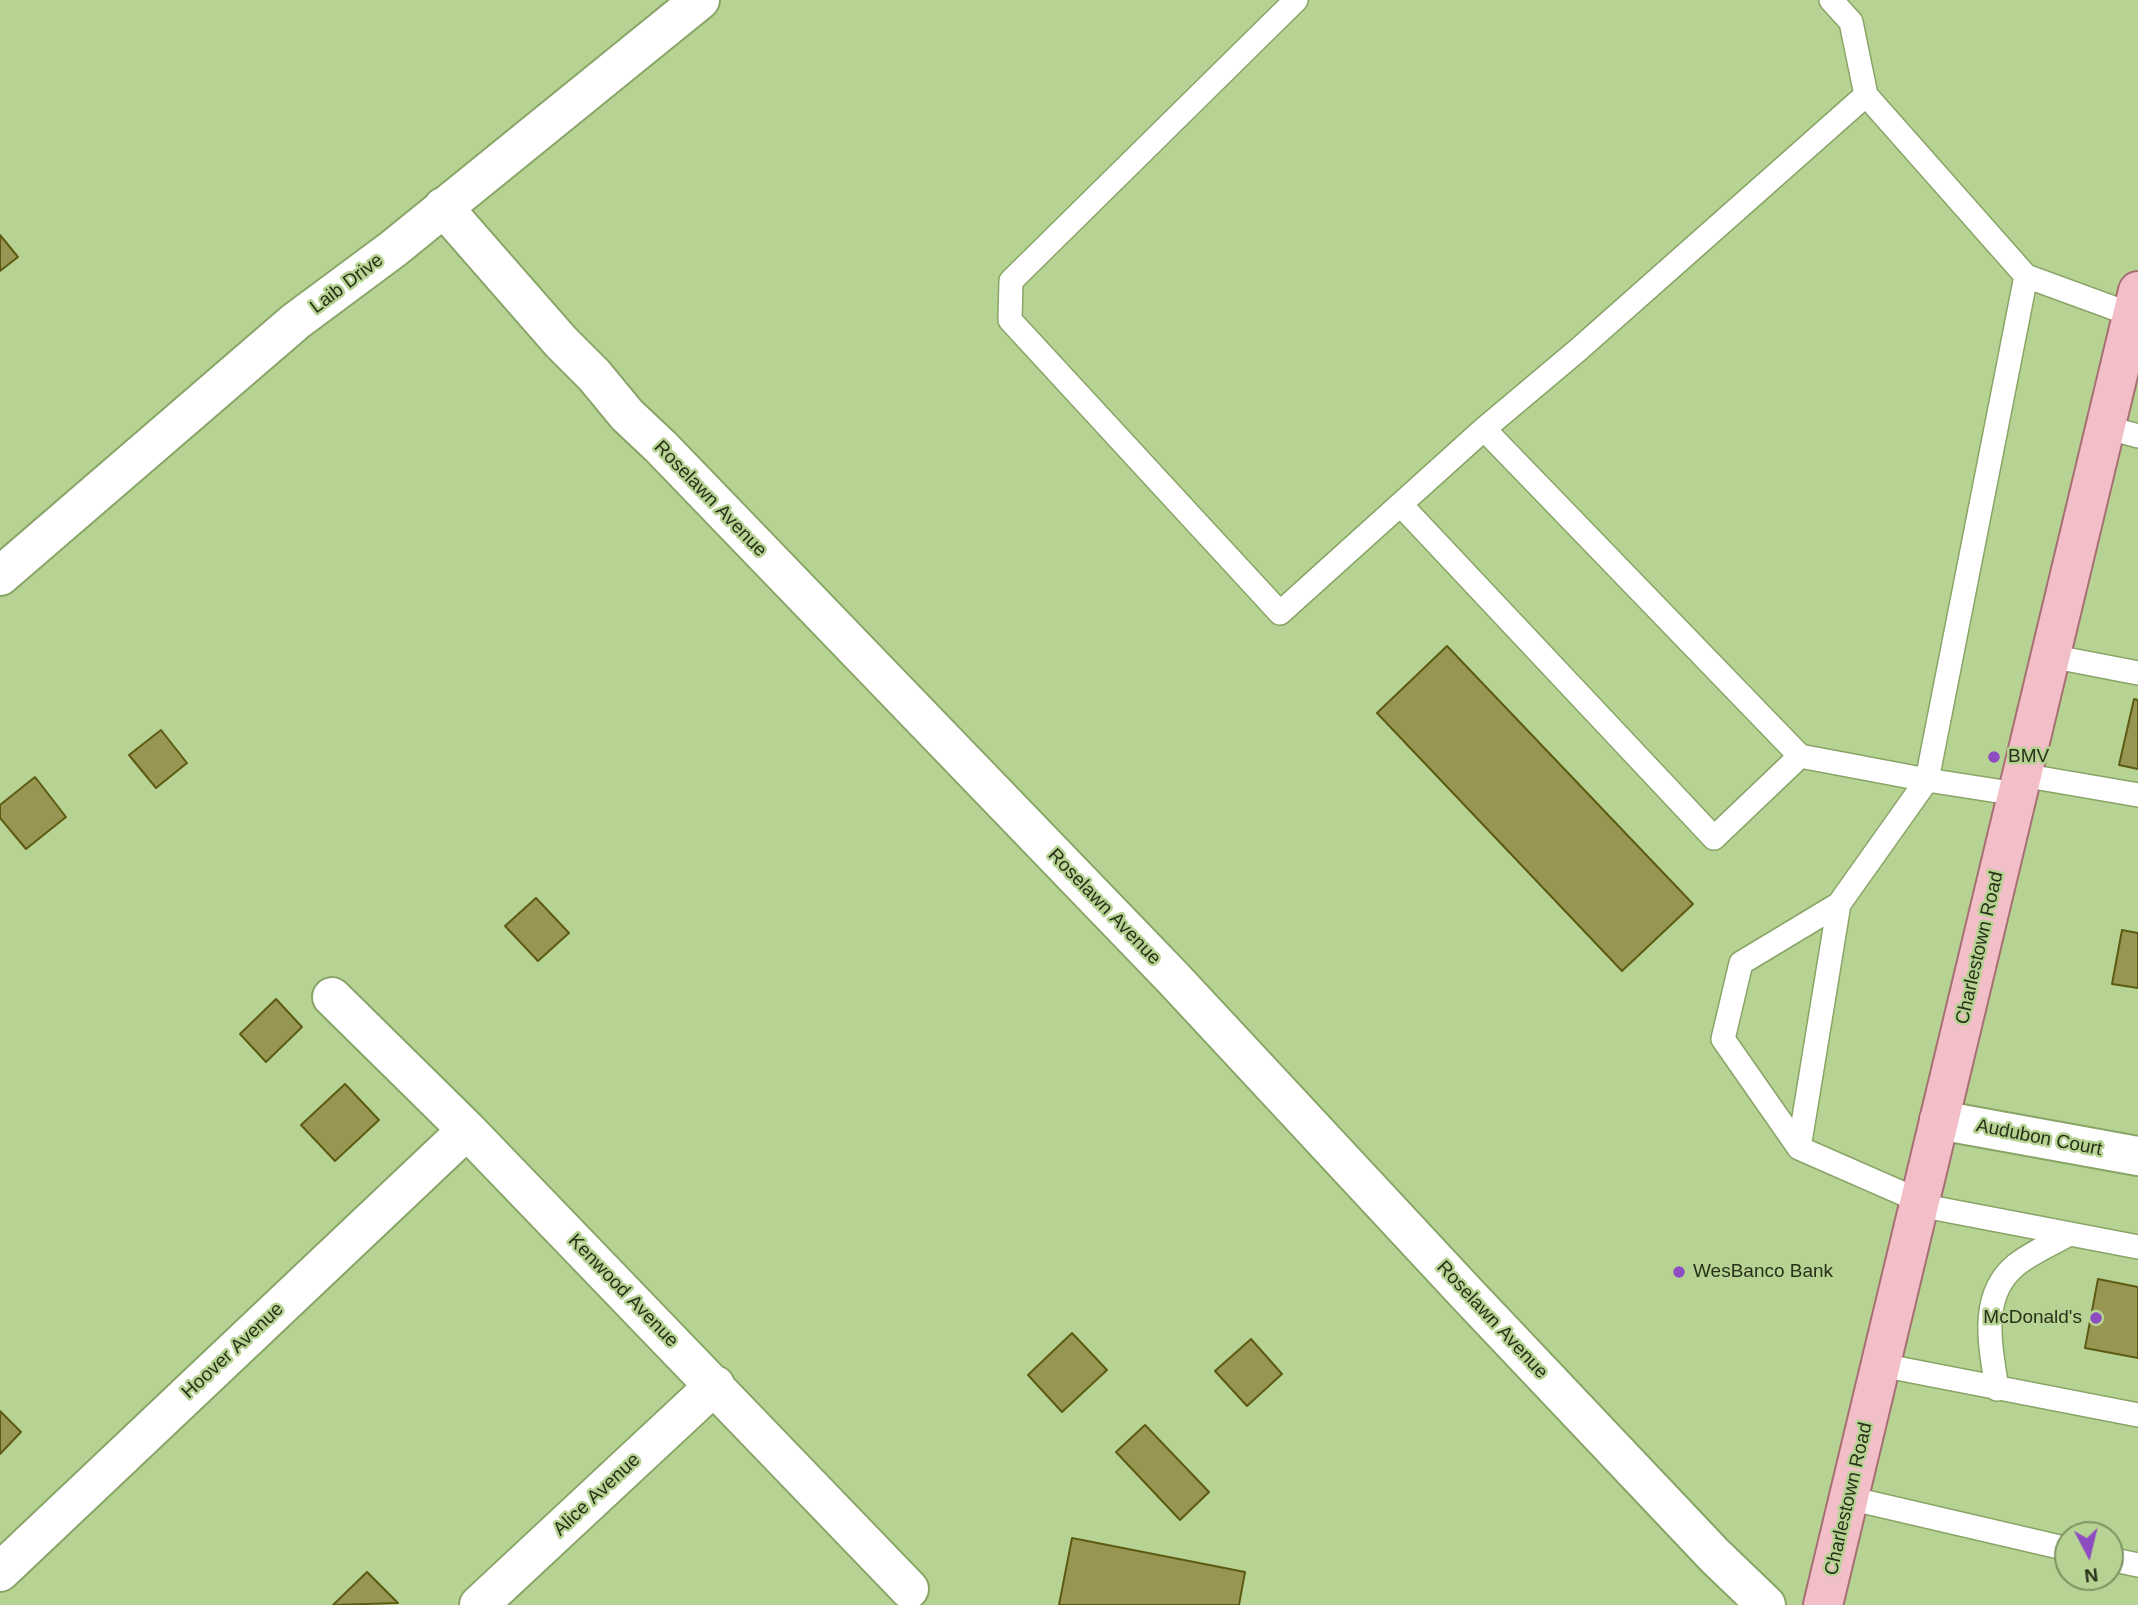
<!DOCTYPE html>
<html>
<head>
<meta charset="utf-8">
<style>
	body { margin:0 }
	#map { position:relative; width:2138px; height:1605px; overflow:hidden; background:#b7d393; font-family:Arial,sans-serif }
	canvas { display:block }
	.north { position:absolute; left:2054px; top:1521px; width:70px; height:70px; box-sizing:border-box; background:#b7d393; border:2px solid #7d9362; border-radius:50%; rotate:173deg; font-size:19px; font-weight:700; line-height:28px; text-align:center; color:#273219 }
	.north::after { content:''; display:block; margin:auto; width:24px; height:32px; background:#8e4cc1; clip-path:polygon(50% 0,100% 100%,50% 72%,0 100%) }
</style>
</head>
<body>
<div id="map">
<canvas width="2138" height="1605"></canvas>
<div class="north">N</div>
</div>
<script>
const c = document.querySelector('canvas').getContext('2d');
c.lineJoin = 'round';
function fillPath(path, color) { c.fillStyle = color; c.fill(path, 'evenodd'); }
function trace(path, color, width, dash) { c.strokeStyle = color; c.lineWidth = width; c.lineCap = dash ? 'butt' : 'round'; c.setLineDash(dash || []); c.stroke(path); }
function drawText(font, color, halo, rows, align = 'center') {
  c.font = font + ' Arial,sans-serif'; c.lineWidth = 5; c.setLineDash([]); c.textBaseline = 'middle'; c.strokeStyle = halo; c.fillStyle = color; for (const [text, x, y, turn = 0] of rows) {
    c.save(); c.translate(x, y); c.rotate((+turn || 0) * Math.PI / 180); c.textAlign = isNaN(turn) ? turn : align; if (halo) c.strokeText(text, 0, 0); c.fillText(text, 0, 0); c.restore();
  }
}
const building = new Path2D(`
	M0,235L18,257L0,271Z
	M1447,646L1693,904L1622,971L1377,713Z
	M2134,699L2138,700V769L2119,765Z
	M161,730L187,763L156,788L129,755Z
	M35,777L66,817L26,849L0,818V805Z
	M536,898L569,933L538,961L505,926Z
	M2122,930L2138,933V988L2112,984Z
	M276,999L302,1027L266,1062L240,1034Z
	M345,1084L379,1120L335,1161L301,1125Z
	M2098,1279L2138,1287V1358L2085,1348Z
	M1072,1333L1107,1370L1062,1412L1028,1375Z
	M1251,1339L1282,1374L1247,1406L1215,1371Z
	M0,1411L21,1432L0,1454Z
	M1145,1425L1209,1492L1180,1520L1116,1452Z
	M1072,1538L1245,1572L1239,1605H1059Z
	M367,1572L398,1603L333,1605Z`);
fillPath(building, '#979652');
trace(building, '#5d5b13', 2);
const lane = new Path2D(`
	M1296,0L1011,281L1010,320L1280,613L1484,429L1578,350L1866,95
	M1831,0L1851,22L1866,95L2026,276L2138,317
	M2105,427L2138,436
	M1484,429L1800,756
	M1401,505L1714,838L1800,756L1927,780L2026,276
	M2050,656L2138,673
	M2022,775L2138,795
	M1799,1148L1839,904
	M1920,1201L1799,1148L1723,1039L1741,963L1839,904L1927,780L2017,794
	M1919,1205L2138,1247
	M1881,1365L2138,1415
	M1997,1389C1991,1348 1978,1296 2016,1265C2031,1253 2052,1244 2069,1234
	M1849,1498L2068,1549
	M2110,1559L2138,1565`);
const street = new Path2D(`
	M443,207L561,342L594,375L627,415L661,447L1173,978L1467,1294L1715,1556L1766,1605
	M0,576L296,321L393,249L700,0
	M332,997L467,1130L909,1589
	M1939,1120L2138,1156
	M0,1572L467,1130
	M479,1605L715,1385`);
const primary = new Path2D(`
	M1823,1605L2138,291`);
trace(lane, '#89a467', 26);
trace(street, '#89a467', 42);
trace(primary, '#a67073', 42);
trace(lane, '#fff', 23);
trace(street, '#fff', 38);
trace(primary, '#f2bec8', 38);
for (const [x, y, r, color] of [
	[1994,757,7,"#8e4cc1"],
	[1679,1272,7,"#8e4cc1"],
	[2096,1318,7,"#8e4cc1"]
]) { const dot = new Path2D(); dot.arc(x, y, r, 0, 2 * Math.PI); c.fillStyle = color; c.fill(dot); trace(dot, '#b7d393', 2.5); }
drawText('19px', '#273219', '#b7d393', [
	["Laib Drive",347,284,-37],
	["Roselawn Avenue",710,499,46],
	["Roselawn Avenue",1104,907,46],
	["Charlestown Road",1980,948,-77],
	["Audubon Court",2039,1138,11],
	["Kenwood Avenue",623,1291,46],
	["Roselawn Avenue",1492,1320,47],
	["Hoover Avenue",233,1351,-43],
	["Alice Avenue",597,1495,-43],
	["Charlestown Road",1849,1499,-77]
]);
drawText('19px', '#273219', '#b7d393', [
	["BMV",2008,757],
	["WesBanco Bank",1693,1272],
	["McDonald's",2082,1318,"right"]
], 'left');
</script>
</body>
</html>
